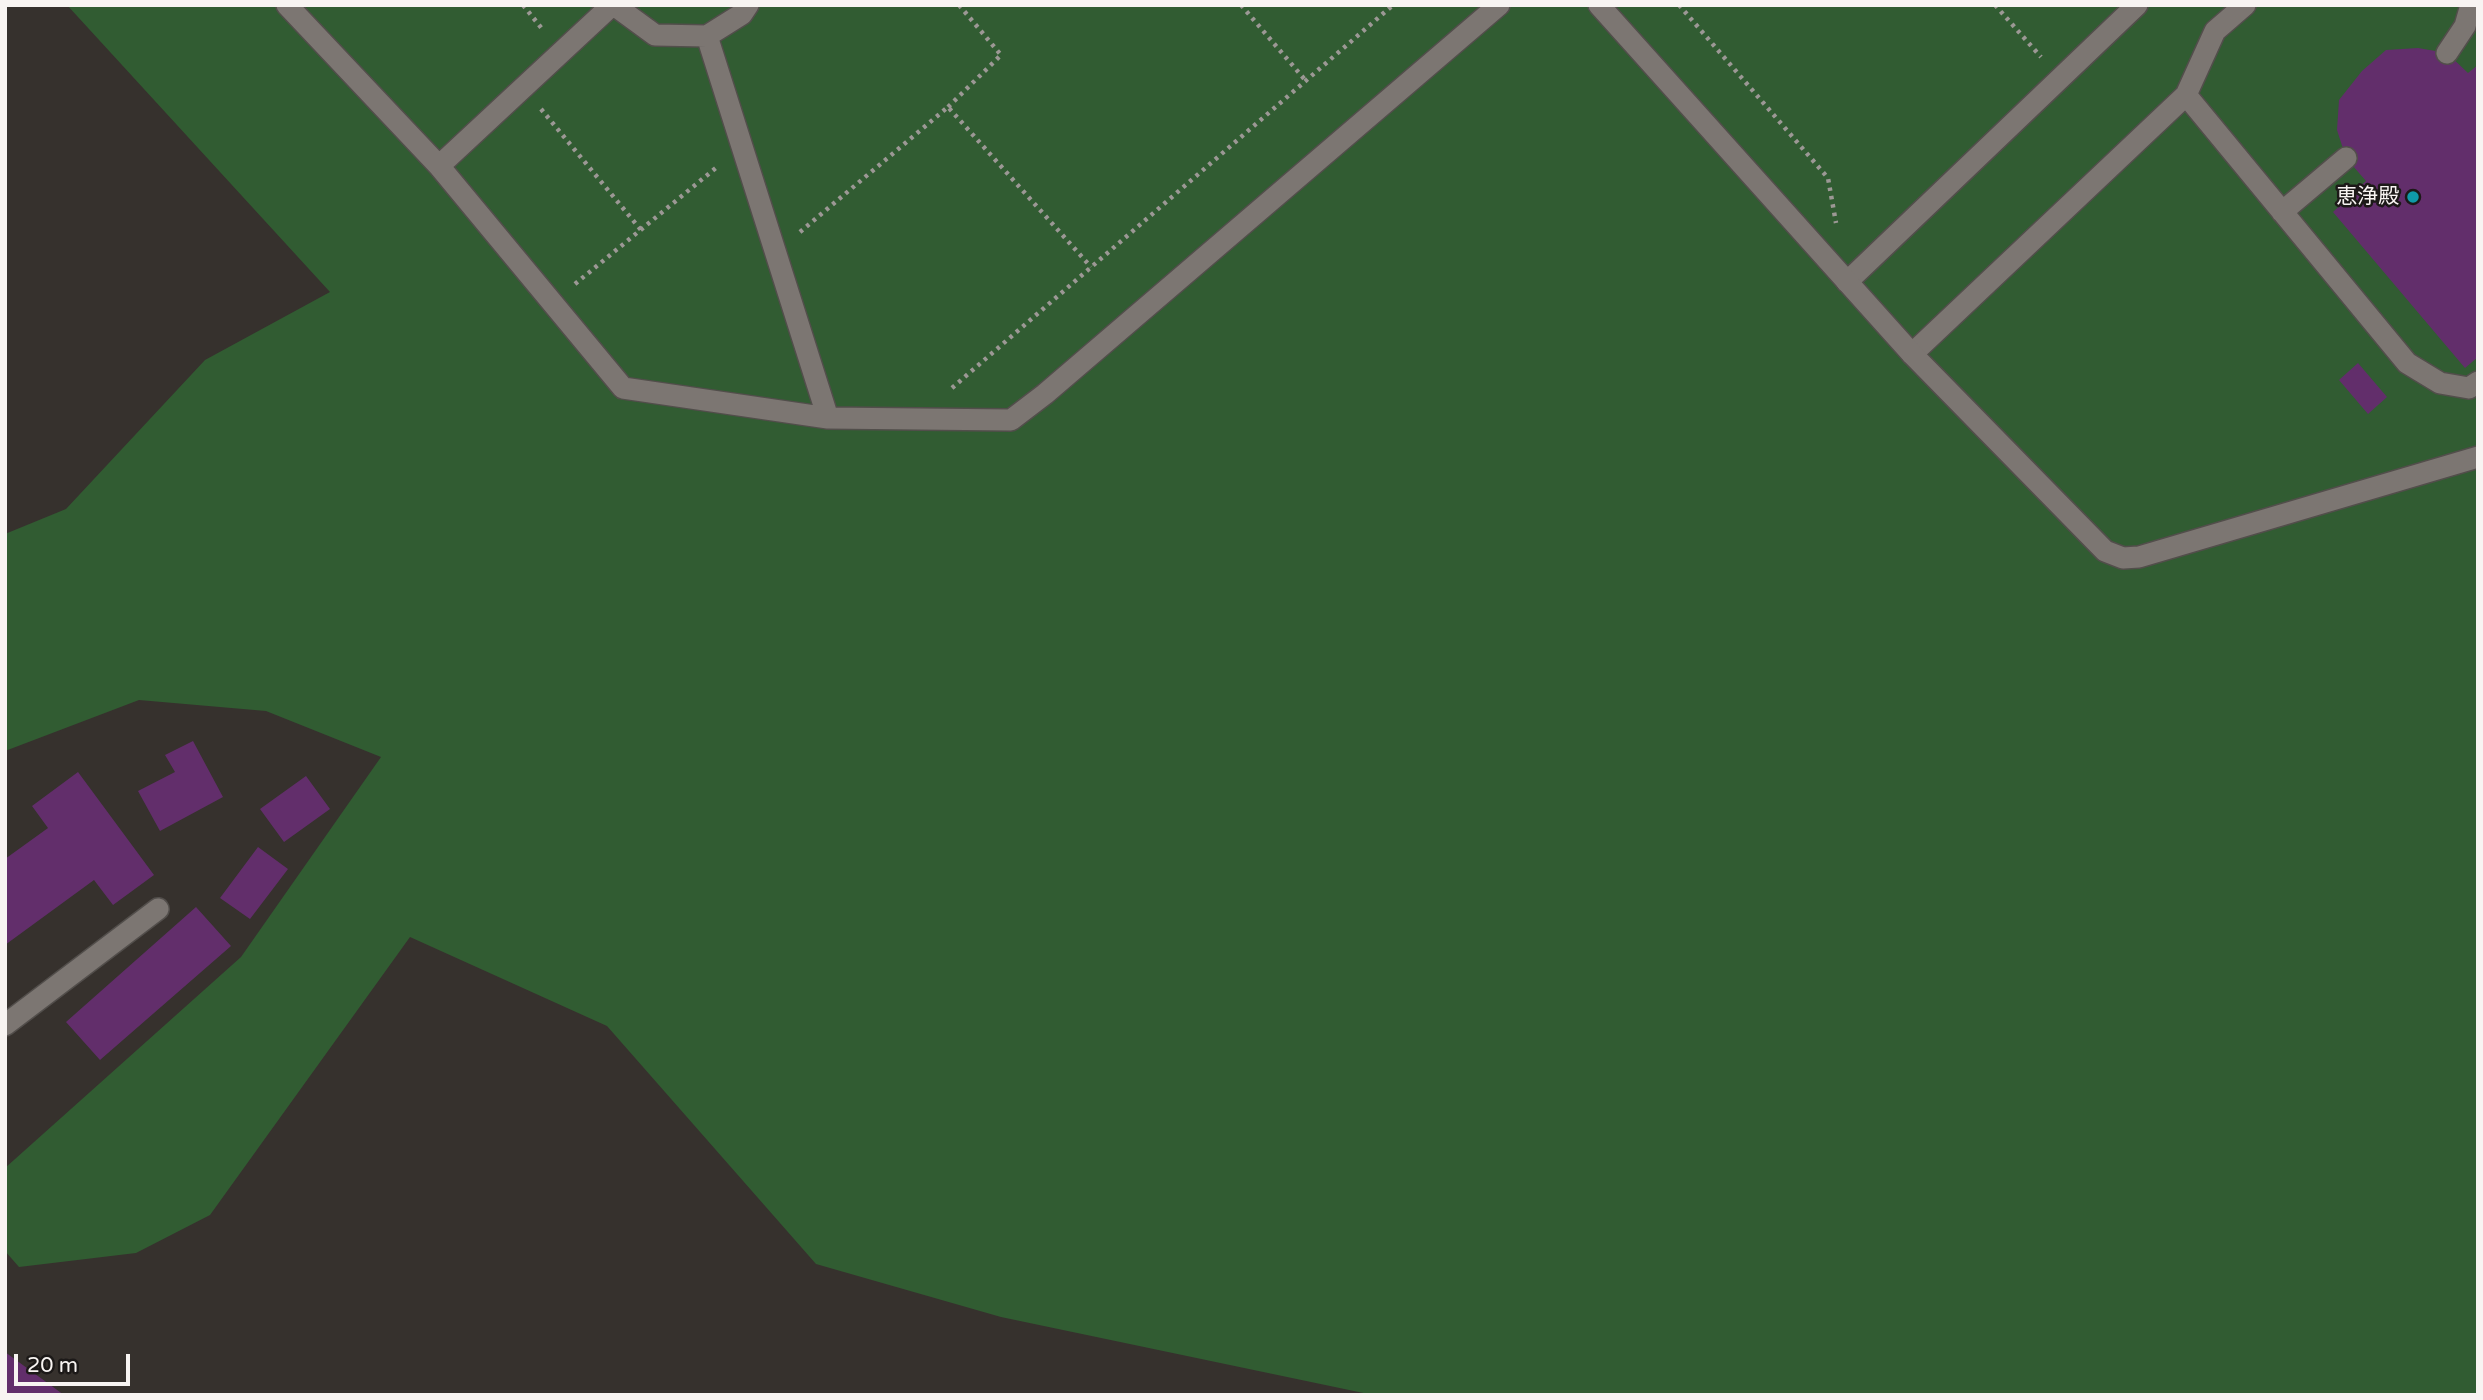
<!DOCTYPE html>
<html>
<head>
<meta charset="utf-8">
<style>
	body { margin:0 }
	#map { position:relative; width:2483px; height:1400px; overflow:hidden; background:#36312d; font-family:"Varela Round",sans-serif }
	canvas { display:block }
	.frame { position:absolute; inset:0; border:7px solid #f8f4f2; pointer-events:none }
	.scale { position:absolute; left:14px; top:1354px; width:116px; height:32px; box-sizing:border-box; border:4px solid #f8f4f2; border-top:0; padding-left:9px; font-size:21px; line-height:24px; white-space:nowrap; color:#f8f4f2; -webkit-text-stroke:5px #1c1918; paint-order:stroke }
</style>
</head>
<body>
<div id="map">
<canvas width="2483" height="1400"></canvas>
<div class="frame"></div>
<div class="scale">20 m</div>
</div>
<script>
const c = document.querySelector('canvas').getContext('2d');
c.lineJoin = 'round';
function fillPath(path, color) { c.fillStyle = color; c.fill(path, 'evenodd'); }
function trace(path, color, width, dash) { c.strokeStyle = color; c.lineWidth = width; c.lineCap = dash ? 'butt' : 'round'; c.setLineDash(dash || []); c.stroke(path); }
function drawText(font, color, halo, rows, align = 'center') {
  c.font = font + ' "Varela Round","Noto Sans JP",sans-serif'; c.lineWidth = 5; c.setLineDash([]); c.textBaseline = 'middle'; c.strokeStyle = halo; c.fillStyle = color; for (const [text, x, y, turn = 0] of rows) {
    c.save(); c.translate(x, y); c.rotate((+turn || 0) * Math.PI / 180); c.textAlign = isNaN(turn) ? turn : align; if (halo) c.strokeText(text, 0, 0); c.fillText(text, 0, 0); c.restore();
  }
}
fillPath(new Path2D(`
	M67,5H2478V1395H1373L1001,1317L816,1264L607,1026L410,937L210,1215L136,1253L19,1267L5,1251V1168L241,957L381,757L266,711L139,700L5,751V534L66,509L205,360L330,292Z`), '#315c32');
fillPath(new Path2D(`
	M2418,48L2447,53L2468,73L2478,65V357L2465,368L2333,212L2366,181L2346,158L2337,130L2339,100L2362,71L2386,50Z
	M2358,363L2387,397L2368,414L2339,380Z
	M193,741L223,797L160,831L138,791L175,772L165,755Z
	M78,772L154,875L113,905L94,880L5,945V859L48,828L32,806Z
	M306,776L330,809L284,842L260,809Z
	M258,847L288,869L250,919L220,898Z
	M196,907L231,946L100,1060L66,1022Z
	M5,1352L64,1395H5Z`), '#622e6b');
const service = new Path2D(`
	M287,5L439,166L623,388L828,418L1011,420L1045,394L1499,5
	M614,5L655,35L707,36L742,14L748,5
	M707,36L828,418
	M2447,53L2465,26L2471,5
	M2186,95L2407,363L2440,383L2469,388L2478,382
	M439,166L612,5
	M2282,212L2346,158
	M1847,282L2137,5
	M1912,354L2186,95L2215,31L2245,5
	M5,1025L158,909`);
const minor = new Path2D(`
	M1599,5L1912,354L2105,551L2123,558L2139,557L2478,457`);
trace(service, '#524e4b', 24);
trace(minor, '#524e4b', 24);
trace(new Path2D(`
	M523,5L543,30
	M1241,5L1306,81
	M1679,5L1828,178L1836,223
	M1995,5L2041,57
	M948,107L1001,55L959,5
	M541,109L641,230
	M800,232L948,107L1091,267
	M575,284L717,167
	M952,388L1393,5`), '#9c9895', 4.5, [3.5, 5]);
trace(service, '#7c7672', 21);
trace(minor, '#7c7672', 21);
for (const [x, y, r, color] of [
	[2413,197,7,"#0f9aa8"]
]) { const dot = new Path2D(); dot.arc(x, y, r, 0, 2 * Math.PI); c.fillStyle = color; c.fill(dot); trace(dot, '#1c1918', 2.5); }
drawText('21px', '#f8f4f2', '#1c1918', [
	["恵浄殿",2399,197]
], 'right');
</script>
</body>
</html>
